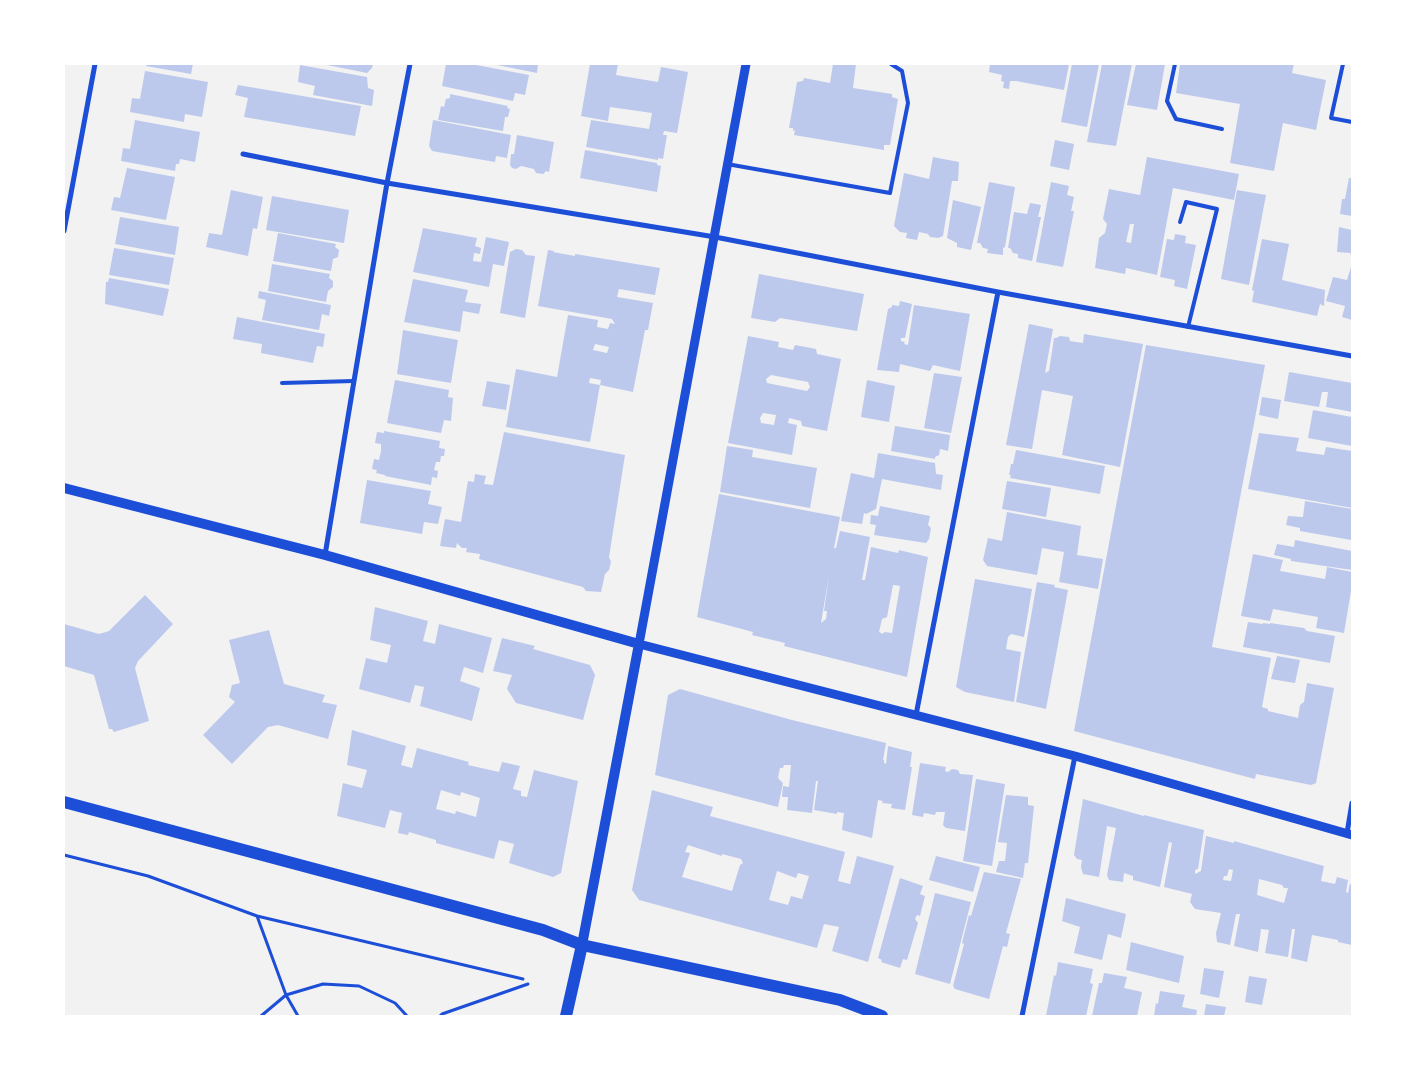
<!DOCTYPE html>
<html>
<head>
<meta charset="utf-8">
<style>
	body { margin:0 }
	#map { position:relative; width:1416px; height:1080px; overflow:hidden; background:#f2f2f2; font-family:"Exo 2",sans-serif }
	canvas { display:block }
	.frame { position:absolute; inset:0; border:65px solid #fff; pointer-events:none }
</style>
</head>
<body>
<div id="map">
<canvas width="1416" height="1080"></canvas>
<div class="frame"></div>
</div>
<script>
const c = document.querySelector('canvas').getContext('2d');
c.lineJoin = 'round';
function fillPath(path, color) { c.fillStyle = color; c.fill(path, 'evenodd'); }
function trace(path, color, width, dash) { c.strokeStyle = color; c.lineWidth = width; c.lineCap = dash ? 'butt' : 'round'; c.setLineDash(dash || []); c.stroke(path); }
fillPath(new Path2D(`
	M146,64H193L191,74L146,66Z
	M322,64H373L372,68L367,73Z
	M446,64H471L529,75L525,95L515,93L513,101L442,86Z
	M492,64H538L537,73Z
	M590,64H618L616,75L658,82L661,67L688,72L677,133L664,131L663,135H667L663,159L658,158V160L586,147L591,120L649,129L652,113L610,107L608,121L581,116Z
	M833,64H856L853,88L892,94V97L898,99L890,145H884V150L794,135L795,130L793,131V128H789L797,82L803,81L804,78L830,83Z
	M990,64H1069L1064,90L1016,81H1010L1009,89L1003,88L1004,82L1001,81L1002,75L989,72Z
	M1072,64H1099L1087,127L1061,122Z
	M1102,64H1132L1116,146L1087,142Z
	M1136,64H1165L1157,110L1127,105Z
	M1180,64H1294L1292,73L1326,80L1316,130L1283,123L1274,171L1230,163L1240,104L1176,93Z
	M300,65L367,77L368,88L374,90L372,106L313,95L315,86L298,82Z
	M145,71L208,82L202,117L185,114L184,122L130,112L132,98L140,99Z
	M238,85L361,106L355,136L244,117L248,98L235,95Z
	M450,94L508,106L507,108L510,109L508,117H505L503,131L438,120L441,106L444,107L446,99L450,98Z
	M135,120L200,132L195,162L180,159L179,164H176L175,171L121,161L123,148L130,149Z
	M433,120L511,135L507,158L496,156L495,162L432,151L429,146Z
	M517,135L554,142L549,172L546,171L543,174L536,173L534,169L521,166L516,169L512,168L510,165L511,154H514Z
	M1055,140L1074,144L1069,170L1050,166Z
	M585,150L657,163V165L661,166L657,192L580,178Z
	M933,157L959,162L958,181H952L943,236L938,238L930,237L928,234L919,232L917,240L906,238L907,233L900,232L894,226L904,173L929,179Z
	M1147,157L1239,174L1234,200L1173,188L1157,275L1126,268L1125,274L1095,268L1099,238L1105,233L1107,224L1103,219L1109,189L1140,195ZM1130,224H1134L1131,243L1126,242Z
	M127,168L175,177L166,220L111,210L114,197L120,198Z
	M1349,178H1352V216L1340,214L1342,199H1345Z
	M989,182L1015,187L1005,247L1003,248V255L987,253L988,249L983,248L980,243H977Z
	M1051,182L1069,186L1067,195L1074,197L1071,211H1074L1063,267L1036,262Z
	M231,190L263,197L257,229L253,228L248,256L206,247L209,233L222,235Z
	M1237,190L1266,195L1249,285L1221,279Z
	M272,196L349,210L344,243L266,230Z
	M953,200L981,207L971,250L957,247V243L947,238Z
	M1030,203L1041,205L1038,217H1041L1032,261L1018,258V254L1013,253L1010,248H1008L1014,212L1027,214Z
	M120,217L179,227L175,255L115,244Z
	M1339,227L1352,230V256L1350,253L1337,252Z
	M423,228L477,238L475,246L481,248L480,254L474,253L473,261L481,262L486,237L509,242L504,266L493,264L489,287L413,272Z
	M278,233L336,244L335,247L339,250L338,257L333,259L331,271L273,261Z
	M1175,234L1186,236L1185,243L1196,245L1187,289L1174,286L1175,280L1160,277L1167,239L1174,240Z
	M1262,239L1289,244L1282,280L1325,290L1324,306L1320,304L1317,316L1252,302L1254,291L1252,290Z
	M114,248L174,258L169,285L109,275Z
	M516,249L522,250L526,255L535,256L525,318L500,313L510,252Z
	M548,250L554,251L553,252L575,256V254L660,268L655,295L619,289L617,297L653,303L648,330H645L633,392L600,385L601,380L590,378L589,383L600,385L590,442L506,427L516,369L557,377L568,315L598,320L597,327L608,329L610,323L615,324L612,319L538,306ZM595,344L609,347L607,353L593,350Z
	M272,264L330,274L329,278L333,281V287L328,291L326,302L268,291Z
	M1352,264V320L1342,317L1345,306L1326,301L1333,277L1347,280Z
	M759,274L864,294L857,331L780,318L775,322L751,318Z
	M109,278L169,289L163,316L105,304L106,282H108Z
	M413,279L468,290L465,302L481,304L479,314L463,311L460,332L404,322Z
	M259,291L331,305L329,316L322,314L319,330L262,320L266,300L258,298Z
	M900,301L912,304L905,338H901V341L905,342L904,344L908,345L914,305L970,314L960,371L933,365L930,371L900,364L899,372L877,370L888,309L892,307V305L899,306Z
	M237,317L325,334L323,347L317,346L313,363L261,353L262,344L233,339Z
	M1029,324L1053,329L1045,373L1049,371L1054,338H1056L1060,336L1069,337L1070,341L1083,343L1084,334L1143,344L1120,467L1062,455L1073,396L1042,390L1032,449L1006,445Z
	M403,330L458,340L451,383L397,374Z
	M748,336L779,342L778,347L793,350L795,345L816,349L817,354L841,359L827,431L802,426L801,421L789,418L788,423L797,425L792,455L728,443ZM771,375L808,382L810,387L807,391L767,383L766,379ZM763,413L776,415L774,425L761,423L760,418Z
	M1146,345L1265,365L1212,647L1271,658L1262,707L1268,709V711L1298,718L1300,705L1304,702L1307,683L1334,688L1316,783L1311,785L1256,774L1255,779L1074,731Z
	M1289,372L1352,383V412L1326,407L1328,392H1322L1319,407L1284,401Z
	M934,373L962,377L951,433L924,428Z
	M395,380L449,390L448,397L453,398L451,421L444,420L441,433L387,423Z
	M867,380L895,386L889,422L861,417Z
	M487,381L510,385L506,410L482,406Z
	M1262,397L1281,400L1278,419L1259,415Z
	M1313,410L1352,417V446L1308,438Z
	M895,426L950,435L948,451L940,449L939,455L935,457V459L891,451Z
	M384,431L440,441L439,448L445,449L444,456H441L440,462H436L434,470L438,471L437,478L432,477L431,485L385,476V475L376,473L377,470L372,469L374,459L379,460L381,451V444L375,443L377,432L384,433Z
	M504,432L625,455L609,557L611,562L609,570L605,574L601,592L586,591L583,587L479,559L480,554L466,552L467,548H462L457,543L456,548L440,546L445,519L461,522L468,481L474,482L475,474L486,476L484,484L493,485Z
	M1259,433L1299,438L1296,451L1324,455L1326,447L1352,451V508L1248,489Z
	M727,446L753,450L752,457L817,468L810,508L720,492Z
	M1016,450L1105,466L1100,494L1010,478L1011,475H1009L1011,464H1013Z
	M878,453L935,463L936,474L943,475L941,490L882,479L876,509L866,514L864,513L862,524L841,521L851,473L874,478Z
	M367,480L431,491L428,504L442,507L438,524L424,522L422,534L360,523Z
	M1007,481L1051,488L1046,517L1002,509Z
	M719,494L840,517L834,548H836L840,531L870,537L862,580H865L871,547L898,553L899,550L928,557L907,677L784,646L785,643L752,635L753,632L697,617ZM829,575L824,611H827L826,619L821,623ZM893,585L900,586L892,633L884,632L883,634L879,632L882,619L887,617Z
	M1305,501L1352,509V538L1351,540L1300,531V528L1286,525L1288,516L1303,517Z
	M880,506L930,516L928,525L931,528L929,539L926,543L874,535L876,525L870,524L871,515L878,516Z
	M1007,512L1081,526L1077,555L1103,559L1098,589L1059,582L1064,552L1042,548L1037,575L987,566L983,560L988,538L1002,541Z
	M1295,540L1352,551V570L1291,561V559L1274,555L1277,544L1294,547Z
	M1253,554L1283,560L1280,571L1325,579L1327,567L1352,572V585L1344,633L1316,628L1318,617L1273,609L1270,621L1241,616Z
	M975,579L1032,589L1024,637L1011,634L1008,637L1006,649L1021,652L1014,702L965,692L956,687Z
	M1037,582L1055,585L1054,587L1068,590L1046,709L1016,702Z
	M145,595L173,624L138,661L135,668L149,721L114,732L112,729H109L94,675L64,666V624L99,634L109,631Z
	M375,607L428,621L423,641L435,644L439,624L492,638L483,673L464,667L460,681L480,688L472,721L420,706L424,687L415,685L410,703L359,689L366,658L387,663L391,645L370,640Z
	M1248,622L1263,624V623L1270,624V623L1304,628L1307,631L1335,636L1330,663L1243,647Z
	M269,630L284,684L325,695L322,702L337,705L328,739L278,725L268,727L232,764L203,735L235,702L229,697L232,685L240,683L229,640Z
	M502,638L535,646L533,649L590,665L595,675L583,720L516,703L507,689L512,675L493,671Z
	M1277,656L1300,660L1295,683L1271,679Z
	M680,689L792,720L886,743L883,760H884V763L886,764L888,746L912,752L910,767H912L905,810L891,808L892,804L882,803L883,801L878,800L872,838L842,830L844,813L837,812V814L814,810L818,781H816L812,813L787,810L788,797H782L783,786L789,787L791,765H784L783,768H780L778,778L783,783L778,807L655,775L668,695Z
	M352,730L406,746L401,765L412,768L417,748L469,762L468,765L499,772L502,762L520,766L513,789L521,791V796L527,797L534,770L578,781L561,873L553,877L509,863L514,844L499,840L494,859L436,843V840L409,832L408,835L398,833L402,813L390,810L385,828L337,816L343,783L362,788L367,770L347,765ZM441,790L460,796L461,792L480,798L476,817L456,811L455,814L436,809Z
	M920,763L946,767L945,771L948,772L952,769L958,770L960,774L973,775L965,831L946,828L943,825L945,812H936L935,815L924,813L923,817L912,815Z
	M976,779L1005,784L992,866L963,861Z
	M652,790L713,807L710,816L845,852L838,881L850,884L857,856L894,866L868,962L832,951L839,927L824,924L817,948L639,900L632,890ZM688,845L722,856V854L741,859L743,863L740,865L732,891L682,877L690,853L685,852ZM777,871L796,878L798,873L809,876L802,899L791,896L788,905L769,900Z
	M1006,795L1028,797V805L1034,806L1028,863H1025L1023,878L996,872L999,861H1005L1007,843L998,842Z
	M1083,799L1144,816V815L1204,830L1198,869L1195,870V874L1201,871L1206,836L1234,843V841L1324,866L1321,881L1335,884L1337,877L1348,880L1346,892L1348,893L1350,884H1352V945L1338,942V940L1312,935L1307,962L1291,958L1295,929H1292L1288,957L1265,953L1269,930L1261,929L1258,952L1234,946L1240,914H1236L1230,945L1217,942L1216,933L1221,913L1195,909L1190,902L1192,894L1164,887L1172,843L1169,842L1160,887L1133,880V876L1124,873L1123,882L1109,880L1107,875L1116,828L1107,826L1099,877L1083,874L1081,867L1082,860L1077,859L1074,855ZM1229,869L1233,870L1231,881L1223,880L1224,876H1227ZM1259,879L1282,885L1284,888H1288L1284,903L1257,895Z
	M936,856L980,867L973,892L929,880Z
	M984,872L1021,879L1006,933L1010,934L1007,947L1003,946L989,999L955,989L953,986L964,944L962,943L969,915L971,916Z
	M900,878L923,886L920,894L925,896L920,916L917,915L915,919L918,923L907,960L903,959L900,968L881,962L882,960L878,958Z
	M935,893L971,902L950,984L915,974Z
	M1066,898L1126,914L1121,938L1108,934L1102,960L1074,953L1080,927L1062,921Z
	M1131,942L1184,956L1179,983L1126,970Z
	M1058,962L1093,969L1090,983L1093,984L1086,1016H1046L1054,975L1056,976Z
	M1204,968L1224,971L1219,998L1200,994Z
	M1104,973L1127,977L1124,988L1142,992L1137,1016H1092L1099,983H1102Z
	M1249,976L1267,979L1262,1005L1245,1002Z
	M1160,991L1185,995L1182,1007L1197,1010L1196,1016H1154L1156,1003L1158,1004Z
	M1206,1004L1226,1007L1224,1016H1204Z`), '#bdc9ec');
trace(new Path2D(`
	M64,855L148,876L257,916
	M261,1016L286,995L323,984L359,986L395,1003L407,1016
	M298,1016L286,995L257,916L523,979
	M440,1016L442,1014L528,984`), '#1d4ed8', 3);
trace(new Path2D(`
	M1175,64L1167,101L1176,119L1222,129
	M1343,64L1331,118L1352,122
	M727,164L890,193L908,103L902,71L891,64
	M1180,222L1186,202L1217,209L1188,327
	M282,383L354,381`), '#1d4ed8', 4);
trace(new Path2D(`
	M243,154L387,183L715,237L998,292L1352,356
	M64,231L95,64
	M325,555L387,183L410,64
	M916,715L998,292
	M1347,833L1352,803
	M1022,1016L1075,756`), '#1d4ed8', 5);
trace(new Path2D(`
	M746,64L639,644L1075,756L1352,835`), '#1d4ed8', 9);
trace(new Path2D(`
	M64,488L325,555L639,644L582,945`), '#1d4ed8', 10);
trace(new Path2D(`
	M64,802L543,930L582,945L840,1000L882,1016
	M566,1016L582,945`), '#1d4ed8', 12);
</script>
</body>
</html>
